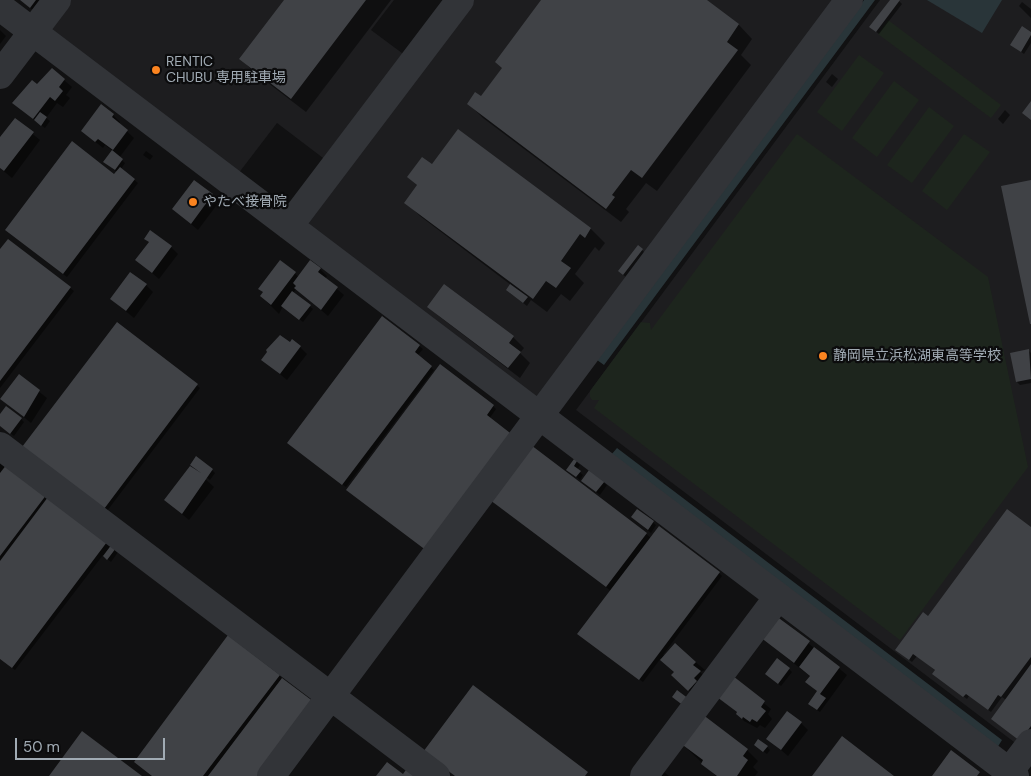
<!DOCTYPE html>
<html>
<head>
<meta charset="utf-8">
<style>
	body { margin:0 }
	#map { position:relative; width:1031px; height:776px; overflow:hidden; background:#111112; font-family:"DM Sans",sans-serif }
	canvas { display:block }
	.scale { position:absolute; left:15px; top:738px; width:150px; height:22px; box-sizing:border-box; border:2px solid #a1abb4; border-top:0; padding-left:6px; font-size:15px; line-height:18px; white-space:nowrap; color:#a1abb4; -webkit-text-stroke:4px #0c0c0d; paint-order:stroke }
</style>
</head>
<body>
<div id="map">
<canvas width="1031" height="776"></canvas>
<div class="scale">50 m</div>
</div>
<script>
const c = document.querySelector('canvas').getContext('2d');
c.lineJoin = 'round';
function fillPath(path, color) { c.fillStyle = color; c.fill(path, 'evenodd'); }
function trace(path, color, width, dash) { c.strokeStyle = color; c.lineWidth = width; c.lineCap = dash ? 'butt' : 'round'; c.setLineDash(dash || []); c.stroke(path); }
function drawText(font, color, halo, rows, align = 'center') {
  c.font = font + ' "DM Sans","Noto Sans JP",sans-serif'; c.lineWidth = 4.5; c.setLineDash([]); c.textBaseline = 'middle'; c.strokeStyle = halo; c.fillStyle = color; for (const [text, x, y, turn = 0] of rows) {
    c.save(); c.translate(x, y); c.rotate((+turn || 0) * Math.PI / 180); c.textAlign = isNaN(turn) ? turn : align; if (halo) c.strokeText(text, 0, 0); c.fillText(text, 0, 0); c.restore();
  }
}
fillPath(new Path2D(`
	M70,0H394L371,30L406,56L327,161L277,123L238,174L52,34L51,25Z
	M472,0H840L538,401L306,226L305,219Z
	M880,0H1031V728L1018,745L576,410Z`), '#1d1d1f');
fillPath(new Path2D(`
	M888,20L1001,105L991,118L878,34Z
	M859,55L884,73L842,131L817,112Z
	M894,81L919,100L877,157L852,138Z
	M929,107L954,126L912,183L887,165Z
	M797,134L988,277L1028,467L900,640L594,408L599,400H592L590,397V391L641,322L650,323L651,330Z
	M964,134L990,152L947,210L922,191Z`), '#1d251d');
fillPath(new Path2D(`
	M864,0H875L604,365L597,360Z
	M927,0H1002L982,33Z
	M617,448L1002,740L997,748L611,455Z`), '#293539');
fillPath(new Path2D(`
	M20,0H48L38,14Z
	M285,0H391L306,112L255,73L241,59Z
	M543,0H705L739,25L752,39L741,55L751,65L657,191L646,183L626,209L629,212L621,222L483,118L469,104L481,98L503,69Z
	M891,0H898L902,4L879,34L874,30Z
	M1022,2L1031,9V18L1019,6Z
	M0,30L6,36L0,44Z
	M1031,33V43L1024,54L1012,45Z
	M52,70L72,87L66,95L70,98L63,107L57,103L46,118L50,121L45,128L21,110L37,86Z
	M832,74L838,79L832,87L826,82Z
	M101,106L113,115L120,122L119,124L134,138L119,158L125,163L121,169L138,183L67,277L9,233L115,175L117,172L108,165L113,151L105,145L103,148L82,131Z
	M1005,110L1010,115L1003,124L998,119Z
	M15,120L40,140L12,178L0,168V139Z
	M459,130L591,229L605,243L599,251L595,247L575,274L584,283L570,301L561,294L547,312L531,300L527,306L510,293L511,285L420,216L406,202L418,186L408,177L432,166Z
	M146,151L153,156L150,160L143,155Z
	M194,181L219,202L198,230L173,209Z
	M145,239L171,247L178,254L159,279L137,260L150,243Z
	M8,240L74,291L0,388V252Z
	M642,250L645,253L626,277L622,274Z
	M280,262L299,277L320,269L327,276L325,279L344,295L328,316L296,289L293,293L313,309L303,322L283,306L279,314L261,296Z
	M146,285L153,292L134,318L111,299Z
	M445,286L513,337L524,348L520,353L530,363L520,378L440,317L429,307Z
	M382,318L419,346L423,349L417,356L434,370L346,487L292,446Z
	M117,324L200,388L107,511L24,447Z
	M290,344L300,347L307,354L287,380L263,360Z
	M1029,351L1031,353V383L1020,385L1017,382Z
	M19,376L47,398L31,423L2,399Z
	M493,406L496,409L489,419L351,493Z
	M0,416L21,419L24,422L14,436L0,425Z
	M0,460L118,552L111,562L103,555L15,670L0,659Z
	M574,461L580,465L577,470L583,475L580,480L571,473Z
	M194,468L212,470L215,473L210,480Z
	M590,471L607,485L600,495L586,484Z
	M203,477L214,487L189,520L165,500Z
	M494,503L646,534L651,538L659,527L719,573L722,576L663,655L665,656L675,645L705,670L700,672L707,679L696,697L680,682L675,672L661,658L643,682L582,637L611,591Z
	M638,510L656,525L651,533L632,517Z
	M1031,529V733L995,722L1006,700L1002,697L991,712L969,696L967,699L937,677L936,671L917,656L912,662L900,653L928,617Z
	M776,617L847,675L820,712L812,707L818,692L807,682L811,677L761,637Z
	M789,669L792,672L781,686L770,677Z
	M279,675L282,679L263,776H153Z
	M733,678L771,709L768,714L772,719L765,728L760,725L757,728L744,721L738,713L719,697Z
	M801,723L808,730L788,756L768,739Z
	M681,743L747,750L758,761L753,767L758,772L755,776H716Z
	M767,747L770,750L767,754L759,748Z
	M664,772L669,776H661Z`), '#0007');
fillPath(new Path2D(`
	M20,0H36L30,8Z
	M284,0H366L291,99L239,59Z
	M541,0H707L739,24L727,42L738,50L642,178L631,170L612,195L615,197L606,209L467,104L475,92L481,96L502,68L495,62Z
	M890,0H900L876,32L869,27Z
	M1022,26L1031,32V35L1021,52L1010,45Z
	M52,68L65,79L59,87L63,91L55,101L50,97L33,119L12,103L32,80L37,84Z
	M1031,101V120L1022,113Z
	M101,104L114,114L112,117L128,130L113,150L98,139L95,142L81,131Z
	M40,112L47,117L41,126L34,120Z
	M15,118L34,132L4,171L0,168V137Z
	M458,129L591,228L585,238L580,234L561,261L571,268L556,288L546,281L533,299L404,203L417,185L407,177L422,157L432,164Z
	M72,141L114,174L120,167L135,179L63,274L5,230Z
	M112,150L123,159L115,170L103,162Z
	M194,180L213,194L191,224L172,209Z
	M1031,180V324H1030L1001,186Z
	M150,230L172,246L152,273L135,260L149,242L144,239Z
	M8,239L71,287L0,381V249Z
	M638,245L643,249L623,275L618,271Z
	M280,260L296,272L271,305L260,296L263,292L258,289Z
	M310,260L321,268L318,272L338,287L321,310L294,288L296,286L293,283Z
	M130,272L147,284L126,311L110,299Z
	M444,284L514,336L509,343L521,352L508,368L427,307Z
	M510,284L528,297L523,303L506,290Z
	M292,291L311,305L299,320L281,306Z
	M382,316L420,345L415,352L432,366L342,485L287,443Z
	M117,322L198,384L104,509L22,447Z
	M280,335L290,342L292,339L301,346L280,374L261,360L267,352L266,350Z
	M1029,349L1031,379L1016,382L1010,353Z
	M440,364L494,405L487,415L514,436L427,551L346,490Z
	M19,374L40,390L24,417L0,399Z
	M6,406L22,418L10,434L0,426V414Z
	M531,445L647,533L606,587L490,500Z
	M196,456L213,469L182,514L164,500L190,466L201,473L190,465Z
	M574,459L577,461L574,466L581,471L576,477L566,470Z
	M7,464L47,494L0,556V473Z
	M589,470L605,481L596,492L581,481Z
	M48,497L107,542L12,668L0,659V561Z
	M637,509L654,521L648,530L631,517Z
	M1007,509L1031,527V657L1001,697L998,695L988,710L966,694L963,697L932,674L935,670L913,654L909,660L895,650L923,612L928,616Z
	M659,526L720,572L639,680L577,634Z
	M112,544L116,548L107,560L103,556Z
	M776,616L810,641L794,663L760,637Z
	M228,635L280,675L203,776H152L134,762Z
	M675,643L696,662L693,665L701,671L694,678L697,681L688,691L671,675L674,672L660,660Z
	M814,647L840,667L820,694L826,698L817,710L808,704L817,691L805,682L810,676L799,667Z
	M777,658L790,668L778,684L765,674Z
	M1031,664V726L1020,741L991,719Z
	M733,676L765,701L761,707L766,711L757,722L752,719L750,722L743,717L742,719L736,714L737,712L717,697Z
	M282,678L314,702L258,776H208Z
	M473,685L588,772L585,776H455L423,752Z
	M677,690L689,699L684,706L672,697Z
	M787,711L802,722L781,750L766,739Z
	M702,714L748,749L743,756L748,760L737,776H717L701,764L703,760L680,743Z
	M82,731L142,776H49Z
	M842,736L894,776H812Z
	M758,739L768,746L763,752L754,745Z
	M951,750L980,772L977,776H932Z
	M387,762L403,774L408,767L420,776H376Z`), '#404246');
trace(new Path2D(`
	M0,7L1015,776
	M0,75L57,0
	M289,226L460,0
	M0,446L436,776
	M271,776L849,0
	M644,776L778,597
	M1006,776L1031,743`), '#323438', 28);
for (const [x, y, r, color] of [
	[156,70,5,"#fb8420"],
	[193,202,5,"#fb8420"],
	[823,356,5,"#fb8420"]
]) { const dot = new Path2D(); dot.arc(x, y, r, 0, 2 * Math.PI); c.fillStyle = color; c.fill(dot); trace(dot, '#0c0c0d', 2); }
drawText('14px', '#a1abb4', '#0c0c0d', [
	["RENTIC",166,62],
	["CHUBU 専用駐車場",166,78],
	["やたべ接骨院",203,202],
	["静岡県立浜松湖東高等学校",833,356]
], 'left');
</script>
</body>
</html>
